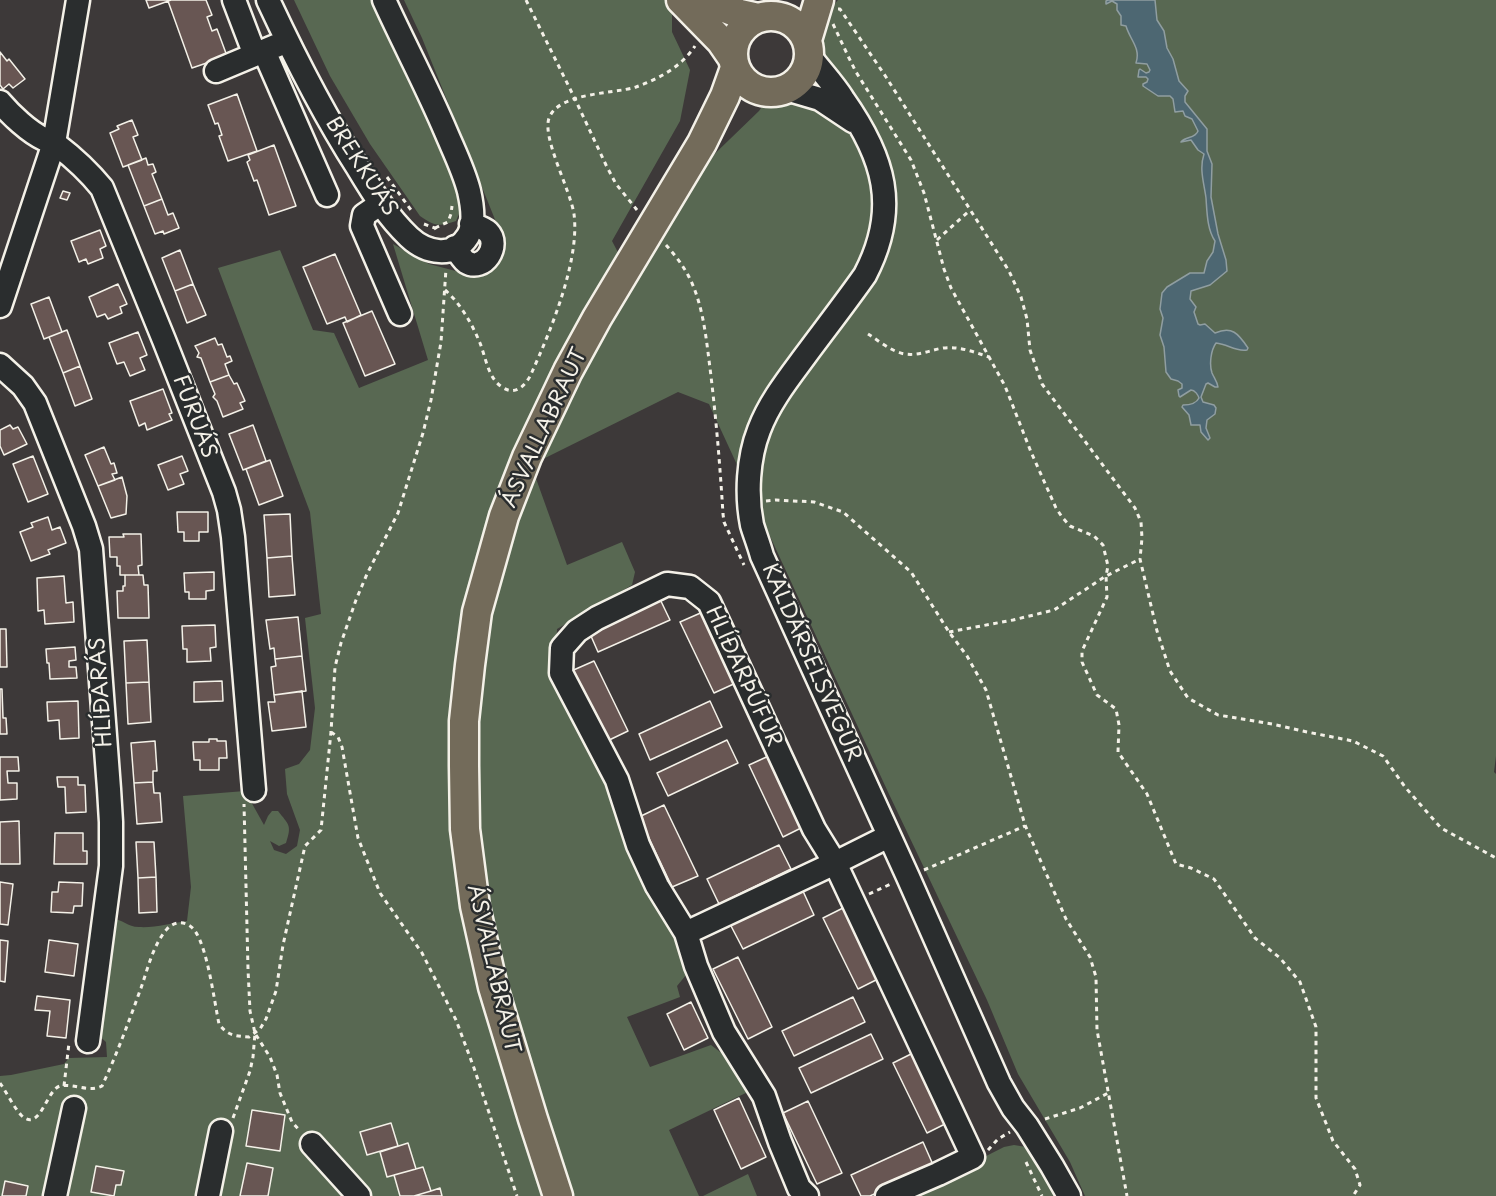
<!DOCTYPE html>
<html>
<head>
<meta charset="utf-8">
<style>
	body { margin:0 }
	canvas { display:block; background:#3d3939 }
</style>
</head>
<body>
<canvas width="1496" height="1196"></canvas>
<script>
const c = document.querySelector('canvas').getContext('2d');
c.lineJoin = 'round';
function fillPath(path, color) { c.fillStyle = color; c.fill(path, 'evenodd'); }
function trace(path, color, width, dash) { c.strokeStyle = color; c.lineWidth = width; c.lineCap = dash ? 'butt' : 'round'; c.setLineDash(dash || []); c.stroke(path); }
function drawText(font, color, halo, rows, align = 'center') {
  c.font = font + ' "Playpen Sans",sans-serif'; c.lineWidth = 5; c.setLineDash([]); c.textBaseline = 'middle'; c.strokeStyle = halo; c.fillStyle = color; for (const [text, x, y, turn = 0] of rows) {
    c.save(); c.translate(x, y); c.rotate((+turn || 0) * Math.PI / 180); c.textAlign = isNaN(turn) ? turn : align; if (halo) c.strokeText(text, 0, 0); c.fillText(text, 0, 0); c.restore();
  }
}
fillPath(new Path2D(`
	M294,0H377L451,163L461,209L456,221C439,227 434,226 420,216L370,144L330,76Z
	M404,0H675L672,5V32L690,70L680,121L612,241L634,283L700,168L759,111L821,20L838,0H1496V756L1494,772L1496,774V1196H1085L1070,1162L1018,1074L987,1000L888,792L709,404L678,392L535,463L534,473L567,565L622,542L635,572L632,585L557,629L556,648L641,836L700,958L677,986L680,997L627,1017L650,1067L711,1045L741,1068L754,1089L669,1130L699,1196H0V1076L11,1075L64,1064L69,1058L107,1057L106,1042L97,1034L112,919C123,919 127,927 139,927C155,928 172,923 187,921L191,887L183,796L245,791L264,825L268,816L272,811H278C289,825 292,825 286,843L279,846L270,841L274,850L286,854L297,846L300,830L287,794L285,769L299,764L310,750L315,708L305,618L321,614L310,512L218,268L280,250L313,330L334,333L359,388L428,360L393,244L429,264L467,274L491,270L496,222L422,38Z
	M1014,1145L1026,1147L1035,1156L1055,1196H907L1004,1147Z
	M748,1174L757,1196H703Z`), '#586852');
const water = new Path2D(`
	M1108,0H1155L1157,20L1164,31L1167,48L1173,59L1179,81L1188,91L1185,96V102L1207,129V151L1212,164L1211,197L1218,234L1226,260L1227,271L1210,285L1191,291L1190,299L1196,307L1194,312L1198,324L1200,325L1205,324L1215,333C1232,326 1238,333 1248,348L1247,350C1235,352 1228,344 1216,343C1211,350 1209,364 1212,373C1214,378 1217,381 1218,387H1215L1208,383L1206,384L1201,397L1203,402L1214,405L1216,408L1215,414L1207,420L1206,428L1210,438L1208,440L1201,432L1200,425H1191L1189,415L1182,407L1183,405C1189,405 1196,404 1199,398C1198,395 1195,390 1191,390L1180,397L1179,396L1178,390L1182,388V384L1178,381L1171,379L1166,372L1164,347L1160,335L1163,318L1160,309L1162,293L1167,287L1190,273H1204L1207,261L1213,252L1215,241C1207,229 1207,212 1206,198C1204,183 1199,169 1204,154L1198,150L1191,140L1181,142C1186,136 1195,139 1198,131L1192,119L1185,116L1183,111L1175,112L1173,99L1170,96H1158L1143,86V84L1147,82L1148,79L1146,77H1138L1139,70L1140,69L1146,73L1149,72L1150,70L1147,64L1136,63C1141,48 1130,40 1126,26L1121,25V16L1117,10V4L1112,1L1106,4V1Z`);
fillPath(water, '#4d6772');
trace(water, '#909ea1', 1.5);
const building = new Path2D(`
	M146,0H171L149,8Z
	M171,0H206L212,15L207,17L212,31L217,29L227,56L192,68L168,1Z
	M0,52L7,61L9,59L25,79L13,88L9,84L3,89L0,85Z
	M237,94L257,151L228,161L219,136L222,135L218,123L215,124L208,105Z
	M132,120L138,135L133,137L142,160L123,167L110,133L119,129L117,126Z
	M274,145L296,206L269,215L257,180L254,181L247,162L250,160L248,155Z
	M146,158L148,165L153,164L156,172L152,174L162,199L144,206L128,165Z
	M63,191L70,193L67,200L60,198Z
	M162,199L168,215L173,213L179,228L164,234L163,231L155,234L144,206Z
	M100,230L106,246L100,249L103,258L88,264L86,259L79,262L71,241Z
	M180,250L193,284L175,291L162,258Z
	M335,254L361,315L347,322L345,317L327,324L303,267Z
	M118,284L127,304L120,307L122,313L108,319L105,314L97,317L89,297Z
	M193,284L206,315L187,323L175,291Z
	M49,297L62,332L44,339L31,304Z
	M372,311L395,364L365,376L343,323Z
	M67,330L80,366L63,373L49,337Z
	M138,332L147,355L140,358L145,370L130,376L124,362L117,364L109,343Z
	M215,338L218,345L222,344L227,357L230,356L232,361L225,364L229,375L210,382L201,358L197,357L199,353L195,346Z
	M80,366L92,399L75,406L63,373Z
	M229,375L234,384L237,383L245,401L240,403L243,409L223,417L217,401L213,397L215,394L210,382Z
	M163,389L172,413L169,414L172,420L147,430L145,423L139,426L130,401Z
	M10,425L13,429L18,427L27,444L4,455L0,446V430Z
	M253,425L266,461L243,470L229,434Z
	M104,447L111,464L114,463L117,473L112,474L115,480L98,486L85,455Z
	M33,456L48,494L28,502L13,464Z
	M182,456L188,471L180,474L184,484L168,490L158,465Z
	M270,460L283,496L259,505L246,469Z
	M122,477L127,496L126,514L111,518L98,486Z
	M177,512H208V532H199V541H184V532H178Z
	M290,514L292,556L267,558L264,515Z
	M48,517L52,530L60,527L66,543L48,550L50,554L31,561L20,532L33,527L31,523Z
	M123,534H141L142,565L138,566L139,575H120V566H117V557H110L109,537H124Z
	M292,556L295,595L269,597L267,558Z
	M214,572V590L206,591V599H189V592H185L184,573Z
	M125,575H143L144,585H148L149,618H118L117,591H123V586H125Z
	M64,576L66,603L73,602L74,622L45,624L44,610L38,611L37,578Z
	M658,595L670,620L598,652L587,627Z
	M705,611L738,682L714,693L680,622Z
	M298,617L302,656L275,659L274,648L270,649L266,620Z
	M215,625L216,647L210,648L211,661L187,662V649H183L182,626Z
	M0,629H6L7,667H0Z
	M147,640L149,682L126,683L124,641Z
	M75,647L76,660L69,661V667H76L77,678L50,679L49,663H47L46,649Z
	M302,656L306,691L274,695L271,667L276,666L275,659Z
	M594,661L628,731L603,743L569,672Z
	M222,681L223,701L194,702V682Z
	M149,682L151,722L128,724L126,683Z
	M0,689H2L3,718H6L7,734H0Z
	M302,691L306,727L272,731L268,702H275L274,695Z
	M78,701L79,738L60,739L59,720L48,721L47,702Z
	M710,701L722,727L650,760L639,734Z
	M209,739H217V741H226L227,758H219V770H200V760H194L193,742H209Z
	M727,740L738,763L668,796L657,773Z
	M155,741L157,771H153V782L134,783L131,743Z
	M773,754L807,825L783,837L749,765Z
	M0,757H18L19,771H7L8,783H17V799L0,800Z
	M57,777H78V785H85L86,812L66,813L65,787H58Z
	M153,782L154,793H160L162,822L137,824L134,783Z
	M664,805L698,876L672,887L639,817Z
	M19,821L20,864H0V822Z
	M55,833H83V851H87V864H54Z
	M136,842H154L156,877L138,878Z
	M779,845L791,869L719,904L707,879Z
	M156,877L157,912L139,913L138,878Z
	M0,882L13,884L8,925L0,924Z
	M59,882L83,883L82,906H74L73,913L51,912L52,892H58Z
	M802,889L814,915L743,949L730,924Z
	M847,906L882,977L858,989L823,918Z
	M0,940L8,941L5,982L0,981Z
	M49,940L78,944L74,976L45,972Z
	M738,957L772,1027L748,1039L713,969Z
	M37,996L70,1000L66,1038L47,1036L50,1011L35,1010Z
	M853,997L865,1022L794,1056L782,1031Z
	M691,1002L708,1038L684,1050L667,1014Z
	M871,1034L883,1059L811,1093L799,1068Z
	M917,1051L951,1121L927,1133L893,1063Z
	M739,1098L766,1157L741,1169L714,1110Z
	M808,1101L842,1173L817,1184L783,1113Z
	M252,1110L285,1115L280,1151L246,1146Z
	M391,1123L398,1146L367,1155L360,1132Z
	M923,1142L934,1167L870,1196H861L851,1175Z
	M408,1143L416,1169L387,1177L380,1152Z
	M247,1163L273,1168L268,1196H240Z
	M96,1166L124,1171L121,1185H116L114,1196L91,1192Z
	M423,1167L431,1191L414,1196H400L394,1175Z
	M5,1181L28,1186L26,1196H2Z
	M440,1188L442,1196H414L431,1191Z`);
fillPath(building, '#685653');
trace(building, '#f4f1e8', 1.5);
const minor = new Path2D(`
	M234,0L255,55
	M268,0C295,58 324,115 358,168C373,193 388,217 409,237C426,253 454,259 468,236C475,224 472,204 469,191C464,171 454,151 446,132C427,87 404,44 384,0
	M264,51L327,195
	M809,55C820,70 833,83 843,99C884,157 900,208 865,275C846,302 825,329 805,356C788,379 769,403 759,430C748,458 746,495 752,525C755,535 759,545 762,556L908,877L999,1083L1013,1108L1027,1126L1052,1166L1069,1196
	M216,71L278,45
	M786,89L820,99L853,121
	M0,102C11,115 29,132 44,139C48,142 53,142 57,145C74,158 89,172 102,188L164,340L224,492L229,510L233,537L254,790
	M380,204L364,215L362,226L400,314
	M455,247C458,252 462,259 466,262C484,273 501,245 488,232C484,228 477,226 471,224
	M0,306L54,143L78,0
	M0,365L23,386L35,403L84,526L91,549L109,789L111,822V866L88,1041
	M686,933L835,863L889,836
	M312,1144L359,1196
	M55,1196L74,1108
	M208,1196L221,1131
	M807,1196L799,1188L780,1142L764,1096L724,1032L696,966L686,933L657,886L638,845L617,780L561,673L562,648L577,631L597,618L667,584L690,587L709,602L814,829L835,863L973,1157L938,1174L887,1196`);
const major = new Path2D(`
	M681,0L721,41L732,57
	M704,0L740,14L758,18
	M733 54a38 38 0 1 1 76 0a38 38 0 1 1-76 0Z
	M807,40L819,0
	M558,1196L533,1119L493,987L475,906L465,829L464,766V721L470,665L477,612L504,516L527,457L568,371L597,318L702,143L725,96L735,68`);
trace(minor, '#f4f1e8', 27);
trace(major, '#f4f1e8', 33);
trace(new Path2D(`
	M526,0L575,99L606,165L616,184L637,210
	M838,9H840L886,77L1009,271L1021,297L1027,319L1030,350L1042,384L1135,508L1141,522L1142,538L1140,559L1157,631L1170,671L1188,698L1218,715L1272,724L1307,732L1353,741L1383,756L1405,787L1441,828L1496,858
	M833,24L849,58L856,72L911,160L924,193L944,269L951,288L1005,386L1031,452L1056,508L1062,517L1070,526L1094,536L1103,545L1108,566L1106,576L1107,597L1082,651V662L1097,695L1116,709L1119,725L1118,752L1147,794L1176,864L1191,868L1214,879L1255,938L1280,958L1300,982L1316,1027V1098L1333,1141L1355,1169L1360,1185L1353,1196
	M387,177L411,210
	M424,224L435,228L438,233
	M435,228L448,222L451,214L452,206
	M937,240L969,211
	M666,245C674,254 682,264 688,275C703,303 706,337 710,368C716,417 720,465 723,514L724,522L744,565
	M445,290C461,304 472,324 480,343C486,358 488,378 502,387C516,397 527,384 532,372C551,330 580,260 574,214C570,189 542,138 549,118C559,92 614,94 636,87C659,79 682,66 695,46
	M868,334C879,341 892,352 905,354C919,356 930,350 943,348C959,346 974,352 989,357
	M766,501L776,500L814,502L843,512L911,572L949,632L967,656L986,690L1025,825L1066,919L1090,957L1096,977L1097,1030L1127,1196
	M949,632L1013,620L1054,610L1106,576L1140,559
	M331,732L338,737L342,747L358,838L380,893L422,953L456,1020L474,1068L517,1196
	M924,870L1025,826
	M869,894L893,883
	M256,1035L270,1057L277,1075L280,1093L292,1122L300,1131
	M0,1083C7,1093 13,1106 21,1115C40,1134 46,1090 60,1086C73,1083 89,1093 102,1086C117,1054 129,1021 141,988C148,968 153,945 167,929C175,920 188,921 195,931C208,950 214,1000 219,1024C228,1036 235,1036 249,1037L260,1029L266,1019L276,991L283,945L305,846L321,830L331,732L335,667L341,643L356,600L367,574L398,513L423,433L431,400L441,342L446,269
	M64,1086L69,1043
	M233,1118L250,1071L253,1057L255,1033L250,1011L248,969L244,804
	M1045,1119L1080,1108L1108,1093
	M988,1150L998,1139L1010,1132
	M1026,1162L1042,1196`), '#f4f1e8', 3, [4.5, 4.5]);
trace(minor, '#2a2d2e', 22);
trace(major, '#736b5a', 28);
drawText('21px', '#f4f1e8', '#2a2d2e', [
	["BREKKUÁS",361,167,57],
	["FURUÁS",194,417,69],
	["ÁSVALLABRAUT",545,428,-65],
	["KALDÁRSELSVEGUR",811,663,66],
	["HLÍÐARÞÚFUR",743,677,65],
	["HLÍÐARÁS",102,692,-94],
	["ÁSVALLABRAUT",493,969,77]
]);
</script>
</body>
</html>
